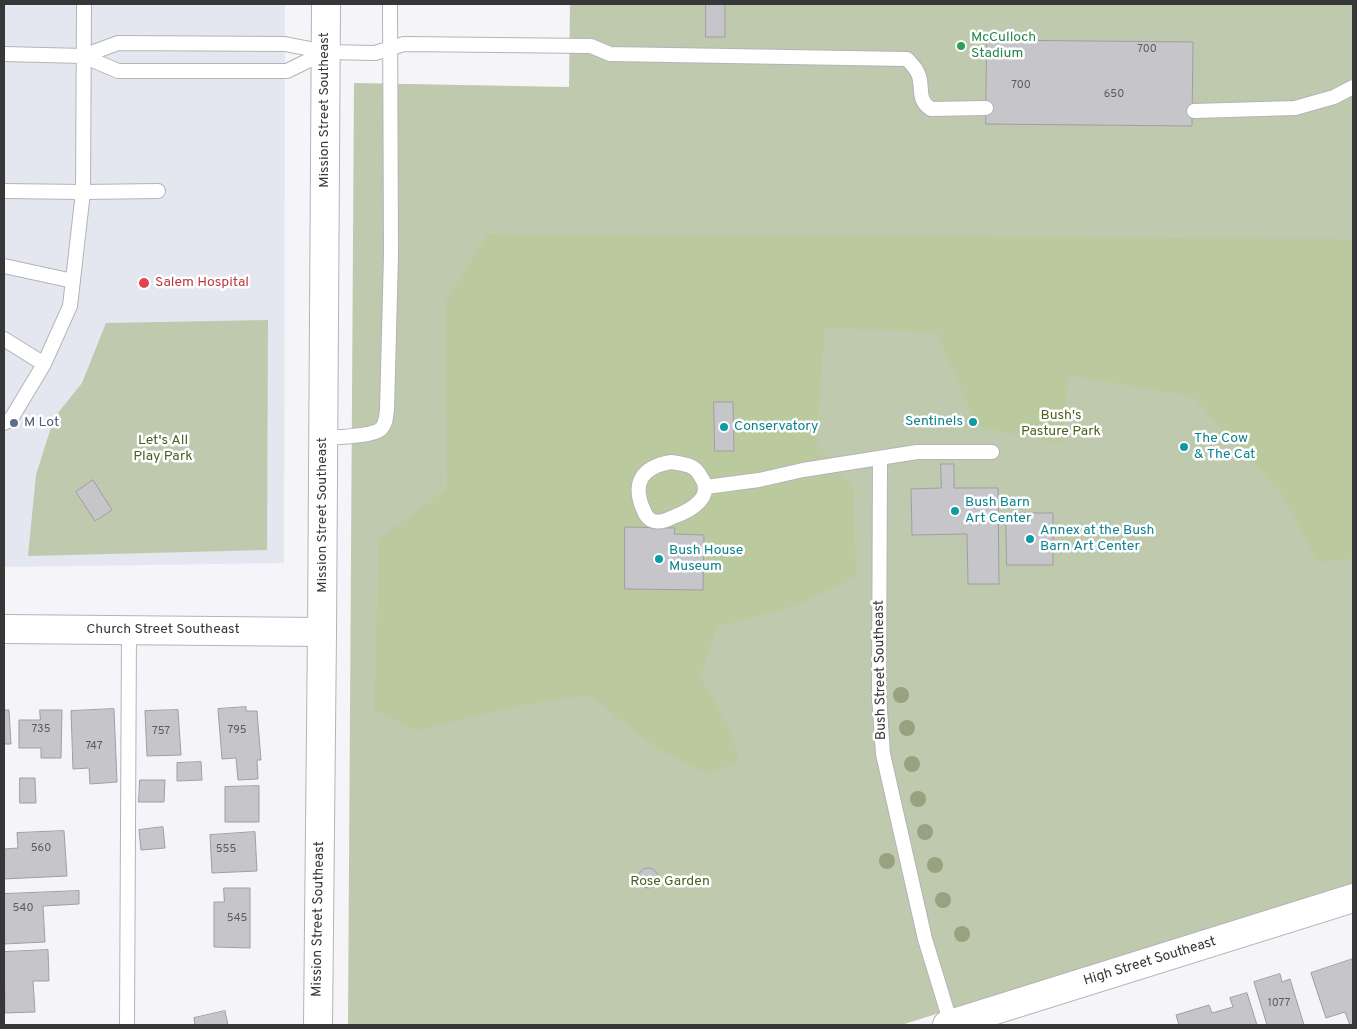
<!DOCTYPE html>
<html>
<head>
<meta charset="utf-8">
<style>
	body { margin:0 }
	#map { position:relative; width:1357px; height:1029px; overflow:hidden; background:#f4f4f9; font-family:Overpass,sans-serif }
	canvas { display:block }
	.frame { position:absolute; inset:0; border:5px solid #373739; pointer-events:none }
</style>
</head>
<body>
<div id="map">
<canvas width="1357" height="1029"></canvas>
<div class="frame"></div>
</div>
<script>
const c = document.querySelector('canvas').getContext('2d');
c.lineJoin = 'round';
function fillPath(path, color) { c.fillStyle = color; c.fill(path, 'evenodd'); }
function trace(path, color, width, dash) { c.strokeStyle = color; c.lineWidth = width; c.lineCap = dash ? 'butt' : 'round'; c.setLineDash(dash || []); c.stroke(path); }
function drawText(font, color, halo, rows, align = 'center') {
  c.font = font + ' Overpass,sans-serif'; c.lineWidth = 5; c.setLineDash([]); c.textBaseline = 'middle'; c.strokeStyle = halo; c.fillStyle = color; for (const [text, x, y, turn = 0] of rows) {
    c.save(); c.translate(x, y); c.rotate((+turn || 0) * Math.PI / 180); c.textAlign = isNaN(turn) ? turn : align; if (halo) c.strokeText(text, 0, 0); c.fillText(text, 0, 0); c.restore();
  }
}
fillPath(new Path2D(`
	M4,4H285L284,563L4,567Z`), '#e4e6f0');
fillPath(new Path2D(`
	M570,4H1353V884L901,1025H348L354,83L569,87Z
	M268,320L267,550L28,556L36,475L54,418L82,383L106,323Z`), '#bfc9ae');
fillPath(new Path2D(`
	M488,234L1353,239V559L1318,562L1281,493L1193,397L1068,375L1063,444L977,426L937,332L825,328L816,443L853,489L856,577L800,604L717,627L700,677L730,729L739,762L705,773L654,746L589,695L518,706L416,731L374,710L379,539L447,489L446,301Z`), '#bbca9e');
const building = new Path2D(`
	M706,4H725V37H706Z
	M987,40L1193,42L1192,126L986,124Z
	M714,402H733L734,451H715Z
	M941,464H954V488H998L999,584H968L967,534L912,535L911,489L941,488Z
	M93,480L112,510L95,521L76,492Z
	M1006,513H1053V565H1007Z
	M625,527L675,528L674,534L704,535L703,590L625,589Z
	M246,707V711H257L261,760H257L258,779L238,780L236,758L222,759L218,709Z
	M114,709L117,782L90,784L89,768L73,769L71,711Z
	M4,710H9L11,744H4Z
	M40,710H62L61,758H41V748H19V720H40Z
	M178,710L181,755L147,756L145,711Z
	M201,762L202,780L177,781V763Z
	M20,778H35L36,803H20Z
	M140,780H165L164,802H139Z
	M259,786V822H225V787Z
	M163,827L165,848L141,850L139,830Z
	M64,831L67,876L4,879V849L18,848L17,833Z
	M255,832L257,871L212,873L210,835Z
	M638 878a10 10 0 1 1 20 0a10 10 0 1 1-20 0Z
	M224,888H250V948L214,947V902H224Z
	M79,891V904L43,906L45,942L4,944V894Z
	M48,950L49,981H33L35,1012L5,1013L4,952Z
	M1353,959V1025H1350L1345,1012L1326,1018L1311,973Z
	M1280,974L1282,982L1290,979L1304,1025H1267L1254,982Z
	M1247,993L1257,1025H1179L1176,1015L1209,1005L1212,1013L1233,1007L1230,998Z
	M225,1011L228,1025H195L194,1018Z`);
fillPath(building, '#c6c6ca');
trace(building, '#9f9fa3', 1);
const service = new Path2D(`
	M4,54L83,56L118,71H287L326,52
	M83,56L118,43L285,44L326,52L375,53L404,44L591,46L610,54L907,59C912,64 917,69 919,76C923,89 917,100 931,109L986,108
	M1194,111L1295,108L1334,97L1353,87
	M4,191L83,192L158,191
	M4,266L73,281
	M4,339L44,364
	M4,423L11,419L44,364L70,306L83,192L84,4
	M323,438C336,437 371,437 381,429C386,424 386,417 387,410L391,255L390,4
	M880,458L879,695L883,754L925,939L951,1024
	M671,462C678,463 685,464 690,466C695,468 699,473 701,477C715,497 690,511 673,517C667,520 658,524 651,520C648,518 645,514 644,511C631,483 642,467 671,462Z
	M706,487L759,480L803,470L917,452H992
	M127,1025L129,630`);
const tertiary = new Path2D(`
	M4,629L322,632
	M947,1025L1353,898`);
const secondary = new Path2D(`
	M318,1025L322,632L326,4`);
trace(service, '#b4b4b8', 16);
trace(tertiary, '#b4b4b8', 30);
trace(secondary, '#b4b4b8', 30);
trace(service, '#fff', 14);
trace(tertiary, '#fff', 28);
trace(secondary, '#fff', 28);
c.fillStyle = '#98a281';
for (const [x, y] of [
	[901,695],
	[907,728],
	[912,764],
	[918,799],
	[925,832],
	[887,861],
	[935,865],
	[943,900],
	[962,934]
]) { c.beginPath(); c.arc(x, y, 8, 0, 2 * Math.PI); c.fill(); }
for (const [x, y, r, color] of [
	[961,46,5,"#2e9e5b"],
	[144,283,6,"#e0444e"],
	[973,422,5,"#0f9aa8"],
	[14,423,5,"#5c6f8a"],
	[724,427,5,"#0f9aa8"],
	[1184,447,5,"#0f9aa8"],
	[955,511,5,"#0f9aa8"],
	[1030,539,5,"#0f9aa8"],
	[659,559,5,"#0f9aa8"]
]) { const dot = new Path2D(); dot.arc(x, y, r, 0, 2 * Math.PI); c.fillStyle = color; c.fill(dot); trace(dot, '#fff', 2); }
drawText('11px', '#5b5b5d', null, [
	["700",1147,50],
	["700",1021,86],
	["650",1114,95],
	["735",41,730],
	["795",237,731],
	["757",161,732],
	["747",94,747],
	["560",41,849],
	["555",226,850],
	["540",23,909],
	["545",237,919],
	["1077",1279,1004]
]);
drawText('14px', '#27864d', '#fff', [
	["McCulloch",971,38],
	["Stadium",971,54]
], 'left');
drawText('14px', '#373739', '#fff', [
	["Mission Street Southeast",325,110,-90],
	["Mission Street Southeast",323,515,-90],
	["Church Street Southeast",163,630],
	["Bush Street Southeast",881,670,-91],
	["Mission Street Southeast",319,919,-89],
	["High Street Southeast",1150,962,-17]
]);
drawText('14px', '#be3a42', '#fff', [
	["Salem Hospital",155,283]
], 'left');
drawText('14px', '#4d5f1f', '#fff', [
	["Bush's",1061,416],
	["Pasture Park",1061,432],
	["Let's All",163,441],
	["Play Park",163,457],
	["Rose Garden",670,882]
]);
drawText('14px', '#0d838f', '#fff', [
	["Sentinels",963,422,"right"],
	["Conservatory",734,427],
	["The Cow",1194,439],
	["& The Cat",1194,455],
	["Bush Barn",965,503],
	["Art Center",965,519],
	["Annex at the Bush",1040,531],
	["Barn Art Center",1040,547],
	["Bush House",669,551],
	["Museum",669,567]
], 'left');
drawText('14px', '#4e5e75', '#fff', [
	["M Lot",24,423]
], 'left');
</script>
</body>
</html>
